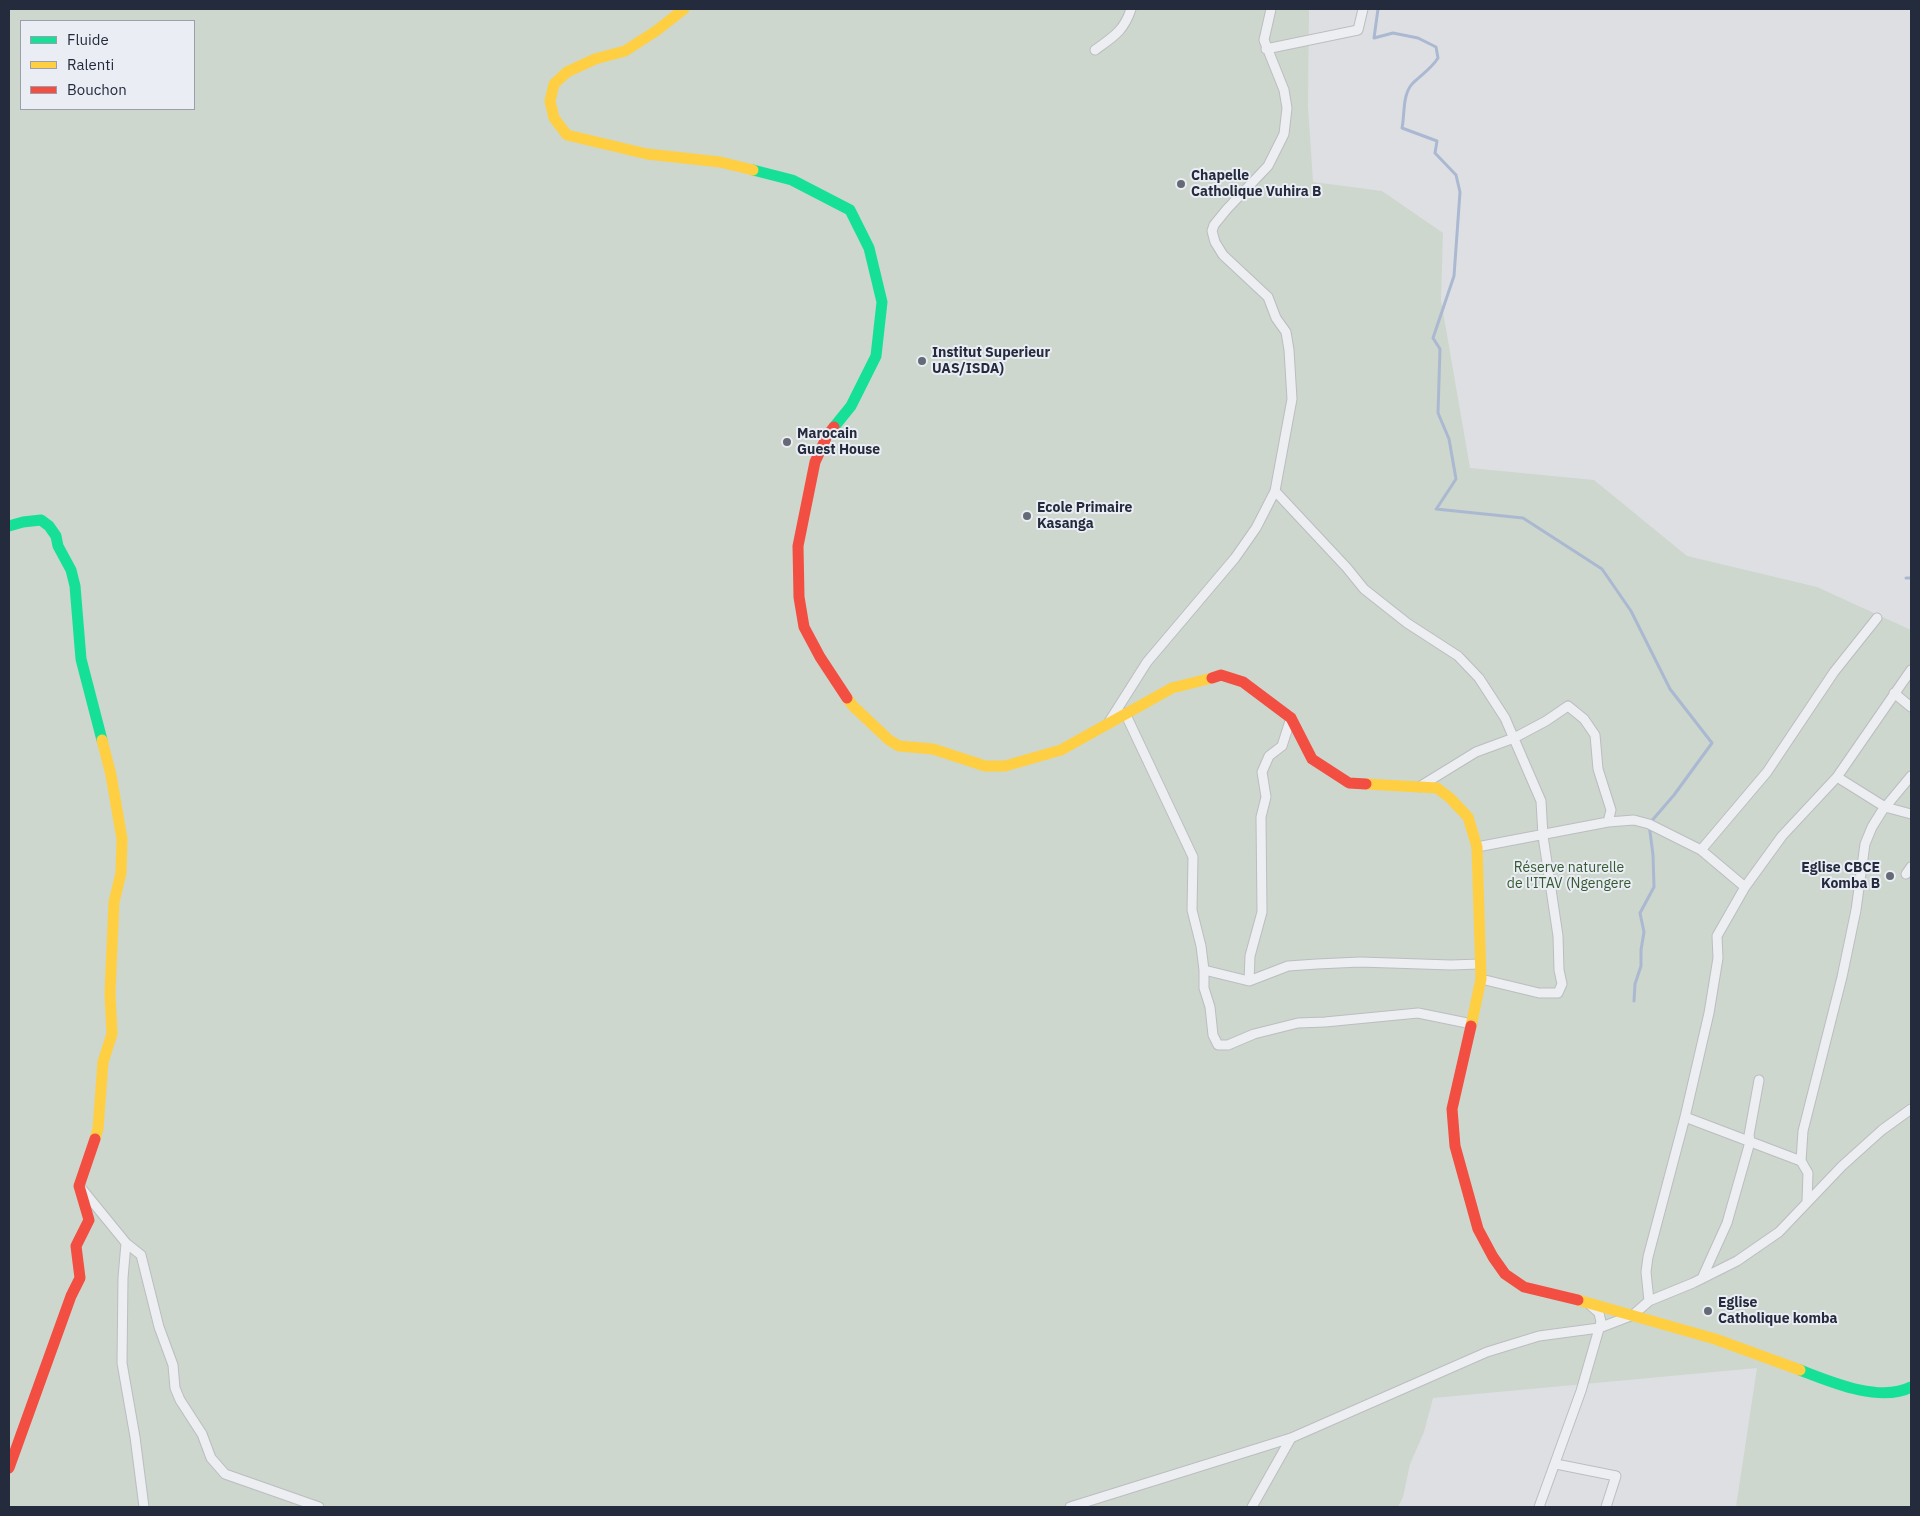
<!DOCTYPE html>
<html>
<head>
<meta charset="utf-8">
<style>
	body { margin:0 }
	#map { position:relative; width:1920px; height:1516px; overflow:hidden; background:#dedfe3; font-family:"IBM Plex Sans",sans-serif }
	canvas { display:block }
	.frame { position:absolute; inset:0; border:10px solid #242b3d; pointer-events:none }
	.legend { position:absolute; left:20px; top:20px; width:175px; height:90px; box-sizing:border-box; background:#eaedf4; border:1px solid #9b9fab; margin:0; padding:6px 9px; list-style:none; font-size:15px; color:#242b3d }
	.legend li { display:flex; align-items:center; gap:10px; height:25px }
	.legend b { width:25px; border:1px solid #9b9fab }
</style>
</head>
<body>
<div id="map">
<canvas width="1920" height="1516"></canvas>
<div class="frame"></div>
<ul class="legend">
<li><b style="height:6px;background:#16e098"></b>Fluide</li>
<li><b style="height:6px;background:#ffcf43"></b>Ralenti</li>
<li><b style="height:6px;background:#f24e42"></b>Bouchon</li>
</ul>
</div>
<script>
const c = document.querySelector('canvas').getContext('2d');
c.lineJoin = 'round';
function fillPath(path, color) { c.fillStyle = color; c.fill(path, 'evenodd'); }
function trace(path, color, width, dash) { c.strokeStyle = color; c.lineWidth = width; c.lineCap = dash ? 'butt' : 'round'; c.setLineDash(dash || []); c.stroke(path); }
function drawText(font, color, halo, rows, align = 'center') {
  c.font = font + ' "IBM Plex Sans",sans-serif'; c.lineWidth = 4; c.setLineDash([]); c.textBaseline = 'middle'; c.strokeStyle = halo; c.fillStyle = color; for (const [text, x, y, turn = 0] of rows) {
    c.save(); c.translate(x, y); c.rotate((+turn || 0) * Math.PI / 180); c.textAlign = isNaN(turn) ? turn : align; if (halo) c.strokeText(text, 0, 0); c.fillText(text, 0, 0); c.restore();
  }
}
fillPath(new Path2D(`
	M9,9H1309L1308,106L1313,182L1382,191L1443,233L1441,300L1470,468L1594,480L1687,556L1817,587L1911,630V1507H1736L1757,1368L1433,1398L1424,1432L1410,1464L1403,1497L1398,1507H9ZM21,21H194V109H21Z`), '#cdd7cd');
trace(new Path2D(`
	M1378,9L1374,38L1393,33L1418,38L1436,47L1438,58C1431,69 1422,74 1413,83C1402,94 1405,114 1402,128L1437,141L1435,153L1456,175L1460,192L1454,276L1433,338L1440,349L1438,413L1449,439L1456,479L1437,508
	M1436,509L1523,518L1602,569L1631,611L1670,689L1712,743L1674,795L1649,824L1653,855L1654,887L1640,913L1644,932L1641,950V966L1635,984L1634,1001
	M1906,578H1911`), '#aab9d1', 3);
const street = new Path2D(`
	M1266,49L1358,30L1363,9
	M1095,50C1113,37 1124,31 1131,9
	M1275,491L1347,568L1364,589L1407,623L1458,656L1479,678L1505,718L1541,801L1543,836L1558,936L1559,970L1562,984L1558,993H1539L1481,979
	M1894,693L1911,707
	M1125,713L1193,857L1192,910L1201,946L1204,970V988L1210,1007L1213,1035L1218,1045H1228L1254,1034L1298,1023L1325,1022L1418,1013L1472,1024
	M1109,722L1147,662L1235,558L1256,528L1275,491L1292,399L1289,350L1286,332L1276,318L1268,297L1223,255L1215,242L1212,231L1214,225L1227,209L1268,166L1284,134L1287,108L1284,90L1264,40L1271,9
	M1837,777L1885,807L1911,814
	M1419,787L1476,752L1514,738L1546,721L1568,706L1584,719L1595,735L1598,769L1611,810L1608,822
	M1477,847L1608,822L1634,820L1649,824L1701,850L1745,887
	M1701,850L1767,772L1834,672L1877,618
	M1906,874L1911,867
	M1204,970L1249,981L1288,966L1317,964L1360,962L1451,965L1480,964
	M1249,981L1250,956L1262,912L1261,817L1266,797L1262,772L1269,756L1282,746L1291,718
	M1685,1117L1801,1161
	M82,1189L126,1243L141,1255L159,1327L173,1365L175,1388L180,1400L202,1434L211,1458L225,1474L319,1507
	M1807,1201L1808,1173L1801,1161L1803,1131L1842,977L1856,910L1865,844L1872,827L1882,811L1911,776
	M126,1243L123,1278L122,1363L135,1437L144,1507
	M1703,1276L1727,1223L1750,1142L1749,1135L1759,1080
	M1649,1301L1646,1272L1648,1257L1685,1117L1709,1013L1718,958L1717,936L1745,887L1782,836L1837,777L1911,670
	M1556,1464L1616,1476L1606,1507
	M1070,1507L1291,1438L1487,1352L1539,1336L1599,1328L1633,1315L1649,1301L1693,1283L1737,1261L1779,1232L1842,1166L1882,1130L1911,1109
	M1252,1507L1291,1438
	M1539,1507L1581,1391L1601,1322L1599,1313L1590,1305`);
trace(street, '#bcbdc1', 11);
trace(street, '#edeef1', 9);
trace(new Path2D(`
	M753,170L792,180L850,210L869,248L882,302L876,356L851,406L834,427
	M9,526L23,522L41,520L49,526L56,536L58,546L71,570L75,586L81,659L102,740
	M1800,1370C1831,1382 1880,1403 1911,1387`), '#16e098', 11);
trace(new Path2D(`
	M684,9L656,31L625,51L595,59L567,72L554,84L550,101L554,118L567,135L647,154L720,162L753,170
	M847,698L853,706L889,740L899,746L933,749L985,766H1005L1061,750L1172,688L1212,678
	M1366,784L1437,788L1450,798L1468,817L1477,847L1481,979L1471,1026
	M95,1139L98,1129L103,1062L112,1034L110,993L114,902L121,873L122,839L111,775L102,740
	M1578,1300L1715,1339L1800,1370`), '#ffcf43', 11);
trace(new Path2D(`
	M834,427L827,436L815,462L798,546L799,597L804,627L820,657L847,698
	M1212,678L1221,675L1243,682L1291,718L1312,759L1349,783L1366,784
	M1471,1026L1452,1109L1455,1146L1478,1229L1493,1257L1505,1274L1524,1287L1578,1300
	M9,1468L71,1296L80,1278L76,1246L89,1220L79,1186L95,1139`), '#f24e42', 11);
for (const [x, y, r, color] of [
	[1181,184,5,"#656a77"],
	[922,361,5,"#656a77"],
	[787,442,5,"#656a77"],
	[1027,516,5,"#656a77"],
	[1890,876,5,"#656a77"],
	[1708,1311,5,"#656a77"]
]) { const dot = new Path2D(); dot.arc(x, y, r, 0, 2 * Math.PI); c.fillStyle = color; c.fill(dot); trace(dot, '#eaedf4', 2); }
drawText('bold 14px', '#242b3d', '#eaedf4', [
	["Chapelle",1191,176],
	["Catholique Vuhira B",1191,192],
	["Institut Superieur",932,353],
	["UAS/ISDA)",932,369],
	["Marocain",797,434],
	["Guest House",797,450],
	["Ecole Primaire",1037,508],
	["Kasanga",1037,524],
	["Eglise CBCE",1880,868,"right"],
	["Komba B",1880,884,"right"],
	["Eglise",1718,1303],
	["Catholique komba",1718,1319]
], 'left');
drawText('14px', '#355931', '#eaedf4', [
	["Réserve naturelle",1569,868],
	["de l'ITAV (Ngengere",1569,884]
]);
</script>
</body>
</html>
